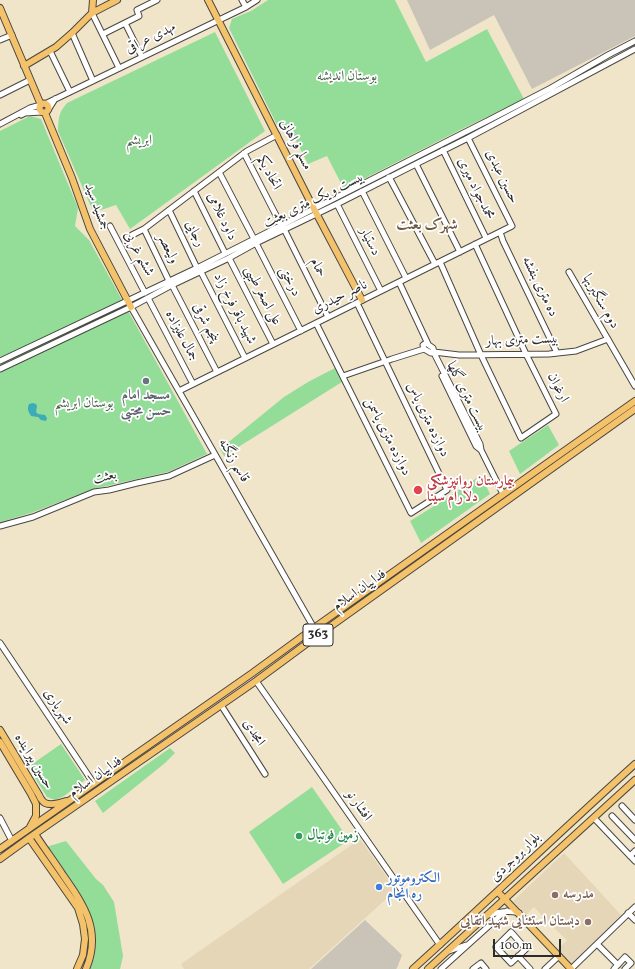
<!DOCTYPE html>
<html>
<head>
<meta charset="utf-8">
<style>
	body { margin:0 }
	#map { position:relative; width:635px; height:969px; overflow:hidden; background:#f0e5c9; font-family:Vollkorn,serif }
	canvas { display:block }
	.scale { position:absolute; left:493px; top:939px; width:68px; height:18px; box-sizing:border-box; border:2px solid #2b2b2b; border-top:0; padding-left:5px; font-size:12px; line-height:14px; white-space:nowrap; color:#2b2b2b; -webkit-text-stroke:3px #fff; paint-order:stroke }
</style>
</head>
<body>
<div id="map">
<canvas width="635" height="969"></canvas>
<div class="scale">100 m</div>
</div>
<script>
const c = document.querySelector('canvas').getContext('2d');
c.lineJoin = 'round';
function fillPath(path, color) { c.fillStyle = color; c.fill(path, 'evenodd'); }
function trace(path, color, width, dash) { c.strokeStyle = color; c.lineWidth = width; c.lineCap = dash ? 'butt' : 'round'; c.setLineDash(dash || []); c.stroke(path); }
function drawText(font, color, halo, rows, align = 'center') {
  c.font = font + ' Vollkorn,Amiri,serif'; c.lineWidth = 3.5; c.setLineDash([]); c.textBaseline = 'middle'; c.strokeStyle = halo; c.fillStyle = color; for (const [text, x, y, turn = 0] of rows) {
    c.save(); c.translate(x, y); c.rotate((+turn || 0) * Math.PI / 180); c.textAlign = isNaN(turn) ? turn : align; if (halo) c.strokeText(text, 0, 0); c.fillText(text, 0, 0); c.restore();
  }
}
fillPath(new Path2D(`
	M360,839L396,890L309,969H184L181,964Z
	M564,853L621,915L571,964L557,950L567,940L555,929L534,907L526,915L513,901Z`), '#e4d6b7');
fillPath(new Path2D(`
	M407,0H635V36L532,89L494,15L430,50Z
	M365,920L402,955L397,968L396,969H311Z`), '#c9c3b8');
fillPath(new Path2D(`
	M268,0H395L426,62L487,29L524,99L464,128L344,189L327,156L308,164L289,127L279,129L229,28L232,19L251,11Z
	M215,32L265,131L130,229L116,205L101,210L92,209L58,131C59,117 58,114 67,103Z
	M30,116L41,119L78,208L75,226L89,240L207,454L168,472L93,489L31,513L0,522V131Z
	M335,368L342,382L224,456L220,449L284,397L308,382Z
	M548,425L559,445L520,474L509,451Z
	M481,475L490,494L421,543L410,521L447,498Z
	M61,744L85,780L64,796L55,800L47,797L28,767Z
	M170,748L175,753L165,763L103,813L95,801Z
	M312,787L349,840L283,884L249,832Z
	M66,841L96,879L103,885L114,902L123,956L120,969H90C105,934 89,908 69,880C62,869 54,858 46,847Z`), '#93dd99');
fillPath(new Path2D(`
	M33,403L36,404L37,406L36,412L38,414L45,415L47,418L46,421L41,420L38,417L31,416C28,411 27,409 29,404Z`), '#3cacb8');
const minor = new Path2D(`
	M242,0L246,7
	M92,13L119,68
	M125,23L142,57
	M72,33L93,81
	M103,34L139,16L137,10L157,0
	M0,40L12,35
	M50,51L70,92
	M0,95L30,80
	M45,104L246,7L257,0
	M48,110L55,99
	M21,115L25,113L42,112
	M0,124L30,108L41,105
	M443,150L486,238
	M244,153L281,225
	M416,164L460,252
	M219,172L254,239
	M389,177L435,264
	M194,191L225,253
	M362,191L406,278
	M337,204L381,291
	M169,210L197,268
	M110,226L145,293
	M144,229L169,281
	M284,229L328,317
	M500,232L503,241L557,353
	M132,235L144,229L247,151L277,135
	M256,243L301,331
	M229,258L273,344
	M440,262L481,355L521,438L556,414L526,354L475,244
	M201,272L245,358
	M569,272L635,386
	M399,282L428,344
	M172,285L217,372
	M148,298L193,384
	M131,307L314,628
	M316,323L411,513L447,490L357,303
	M426,343L433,348L434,352L433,353H431L424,349L423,345Z
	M434,352L459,355L549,354L576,351L608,339
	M434,353L480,444L481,450L503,494
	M0,361L197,268L489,120L551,88L608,55L635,41
	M0,369L131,307L172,285L229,258L256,243L337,204L416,164L468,138L635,49
	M343,376L392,359L424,349
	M442,376L476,446L481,450
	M179,391L512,226L468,138
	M0,526L33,517L94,492L109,490L137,483L169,476L215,455
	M0,643L94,784
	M256,681L440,945
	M221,705L265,774
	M622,806L635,820
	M612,816L635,840
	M0,818L12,841
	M594,818L635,861
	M630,856L635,851
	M628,913L635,920
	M488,915C499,912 508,910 519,913
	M511,932L526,949L511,963L496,947Z
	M597,944L618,965
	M449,951L466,945
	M518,956L530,969
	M441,969L502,914L507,911
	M473,969L481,963L486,969
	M545,969L559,956
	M571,969L635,907
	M614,969L625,957L631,963L625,969`);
const major = new Path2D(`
	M208,0L314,209L362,300
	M0,8L41,105
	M92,13L93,0
	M24,66L56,47L72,33L92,13L117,0
	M39.5 108a4.5 4.5 0 1 1 9 0a4.5 4.5 0 1 1-9 0Z
	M45,113L72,178L90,229L131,307
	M0,730L39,795C40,798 43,802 45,803C51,806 60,803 66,801
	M0,742L31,794L36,804V816L30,827
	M35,834C44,848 54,861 63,875C84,905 102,931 86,969
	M29,838L78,908L83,924L85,939L83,955L77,969
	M0,849L251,674L314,628L635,401
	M0,859L29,838L256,681L317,636L635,409
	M498,892L571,969
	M413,969C488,901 560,832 635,764
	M428,969L635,780`);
trace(minor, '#494743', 7);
trace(major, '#494743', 8);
trace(minor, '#fff', 5);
trace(major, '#f4c26a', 6);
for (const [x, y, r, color] of [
	[146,381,4,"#6b7280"],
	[418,490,5,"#e0444e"],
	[299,836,4,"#2e9e5b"],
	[379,887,4,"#3f7fe0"],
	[555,895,4,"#8d6e63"],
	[588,922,4,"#8d6e63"]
]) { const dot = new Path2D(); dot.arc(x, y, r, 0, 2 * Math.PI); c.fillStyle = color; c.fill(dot); trace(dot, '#fff', 1.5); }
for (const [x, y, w] of [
	[318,635,30]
]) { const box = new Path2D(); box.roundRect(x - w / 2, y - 11, w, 22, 3); c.fillStyle = '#fff'; c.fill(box); trace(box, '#2b2b2b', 1); }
drawText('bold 13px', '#2b2b2b', null, [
	["363",318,635]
]);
drawText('14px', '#2b2b2b', '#fff', [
	["مهدی عراقی",151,39,-26],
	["مسلم فراهانی",295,145,63],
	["اتحاد یکم",268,173,62],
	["حسین عبدی",501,177,64],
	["محمدجواد میری",475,189,64],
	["بیست و یک متری بعثت",314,201,-26],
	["جمشید سید",96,207,69],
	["داود غلامی",221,217,64],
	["رجایی",194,234,64],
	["دستیار",369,242,63],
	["ولیعصر",167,249,64],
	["ششم غربی",138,254,62],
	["حمام",317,268,63],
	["درختی",289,282,63],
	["ده متری بنفشه",539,287,64],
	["علی اصغر طیبی",262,296,63],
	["ناصر حیدری",340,298,-26],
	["دوم سنگبریها",600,302,60],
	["شهید باقر فرخ زاد",234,309,63],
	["پنجم شرقی",205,323,63],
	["جمال علیزاده",181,336,62],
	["بیست متری بهار",522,341,-2],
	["ارغوان",557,388,63],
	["بیست متری گلها",466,397,64],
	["دوازده متری یاس",427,420,64],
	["دوازده متری یاسمن",387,437,63],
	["قاسم زنگنه",233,461,60],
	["بعثت",105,478,-13],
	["فداییان اسلام",360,591,-35],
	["شهریاری",57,707,56],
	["امجدی",253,733,57],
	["حسین پیراینده",33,762,59],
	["فداییان اسلام",96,778,-35],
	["افشار نو",358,806,55],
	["بلوار بروجردی",516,858,-44]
]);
drawText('14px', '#4a604c', '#fff', [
	["بوستان اندیشه",347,77],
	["ابریشم",139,141],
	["بوستان ابریشم",84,404]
]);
drawText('bold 14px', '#5b616d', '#fff', [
	["مسجد امام",146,396],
	["حسن مجتبی",146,412]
]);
drawText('bold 14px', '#be3a42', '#fff', [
	["بیمارستان روانپزشکی",427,482],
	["دلارام سینا",427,498]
], 'left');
drawText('bold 14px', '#27864d', '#fff', [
	["زمین فوتبال",307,836]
], 'left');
drawText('bold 14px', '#366cbe', '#fff', [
	["الکتروموتور",387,879],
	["ره انجام",387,895]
], 'left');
drawText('bold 14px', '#785e54', '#fff', [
	["مدرسه",563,895],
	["دبستان استثنایی شهید اتقایی",580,922,"right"]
], 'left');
drawText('bold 15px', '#6e5841', '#fff', [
	["شهرک بعثت",427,226]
]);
</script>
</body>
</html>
